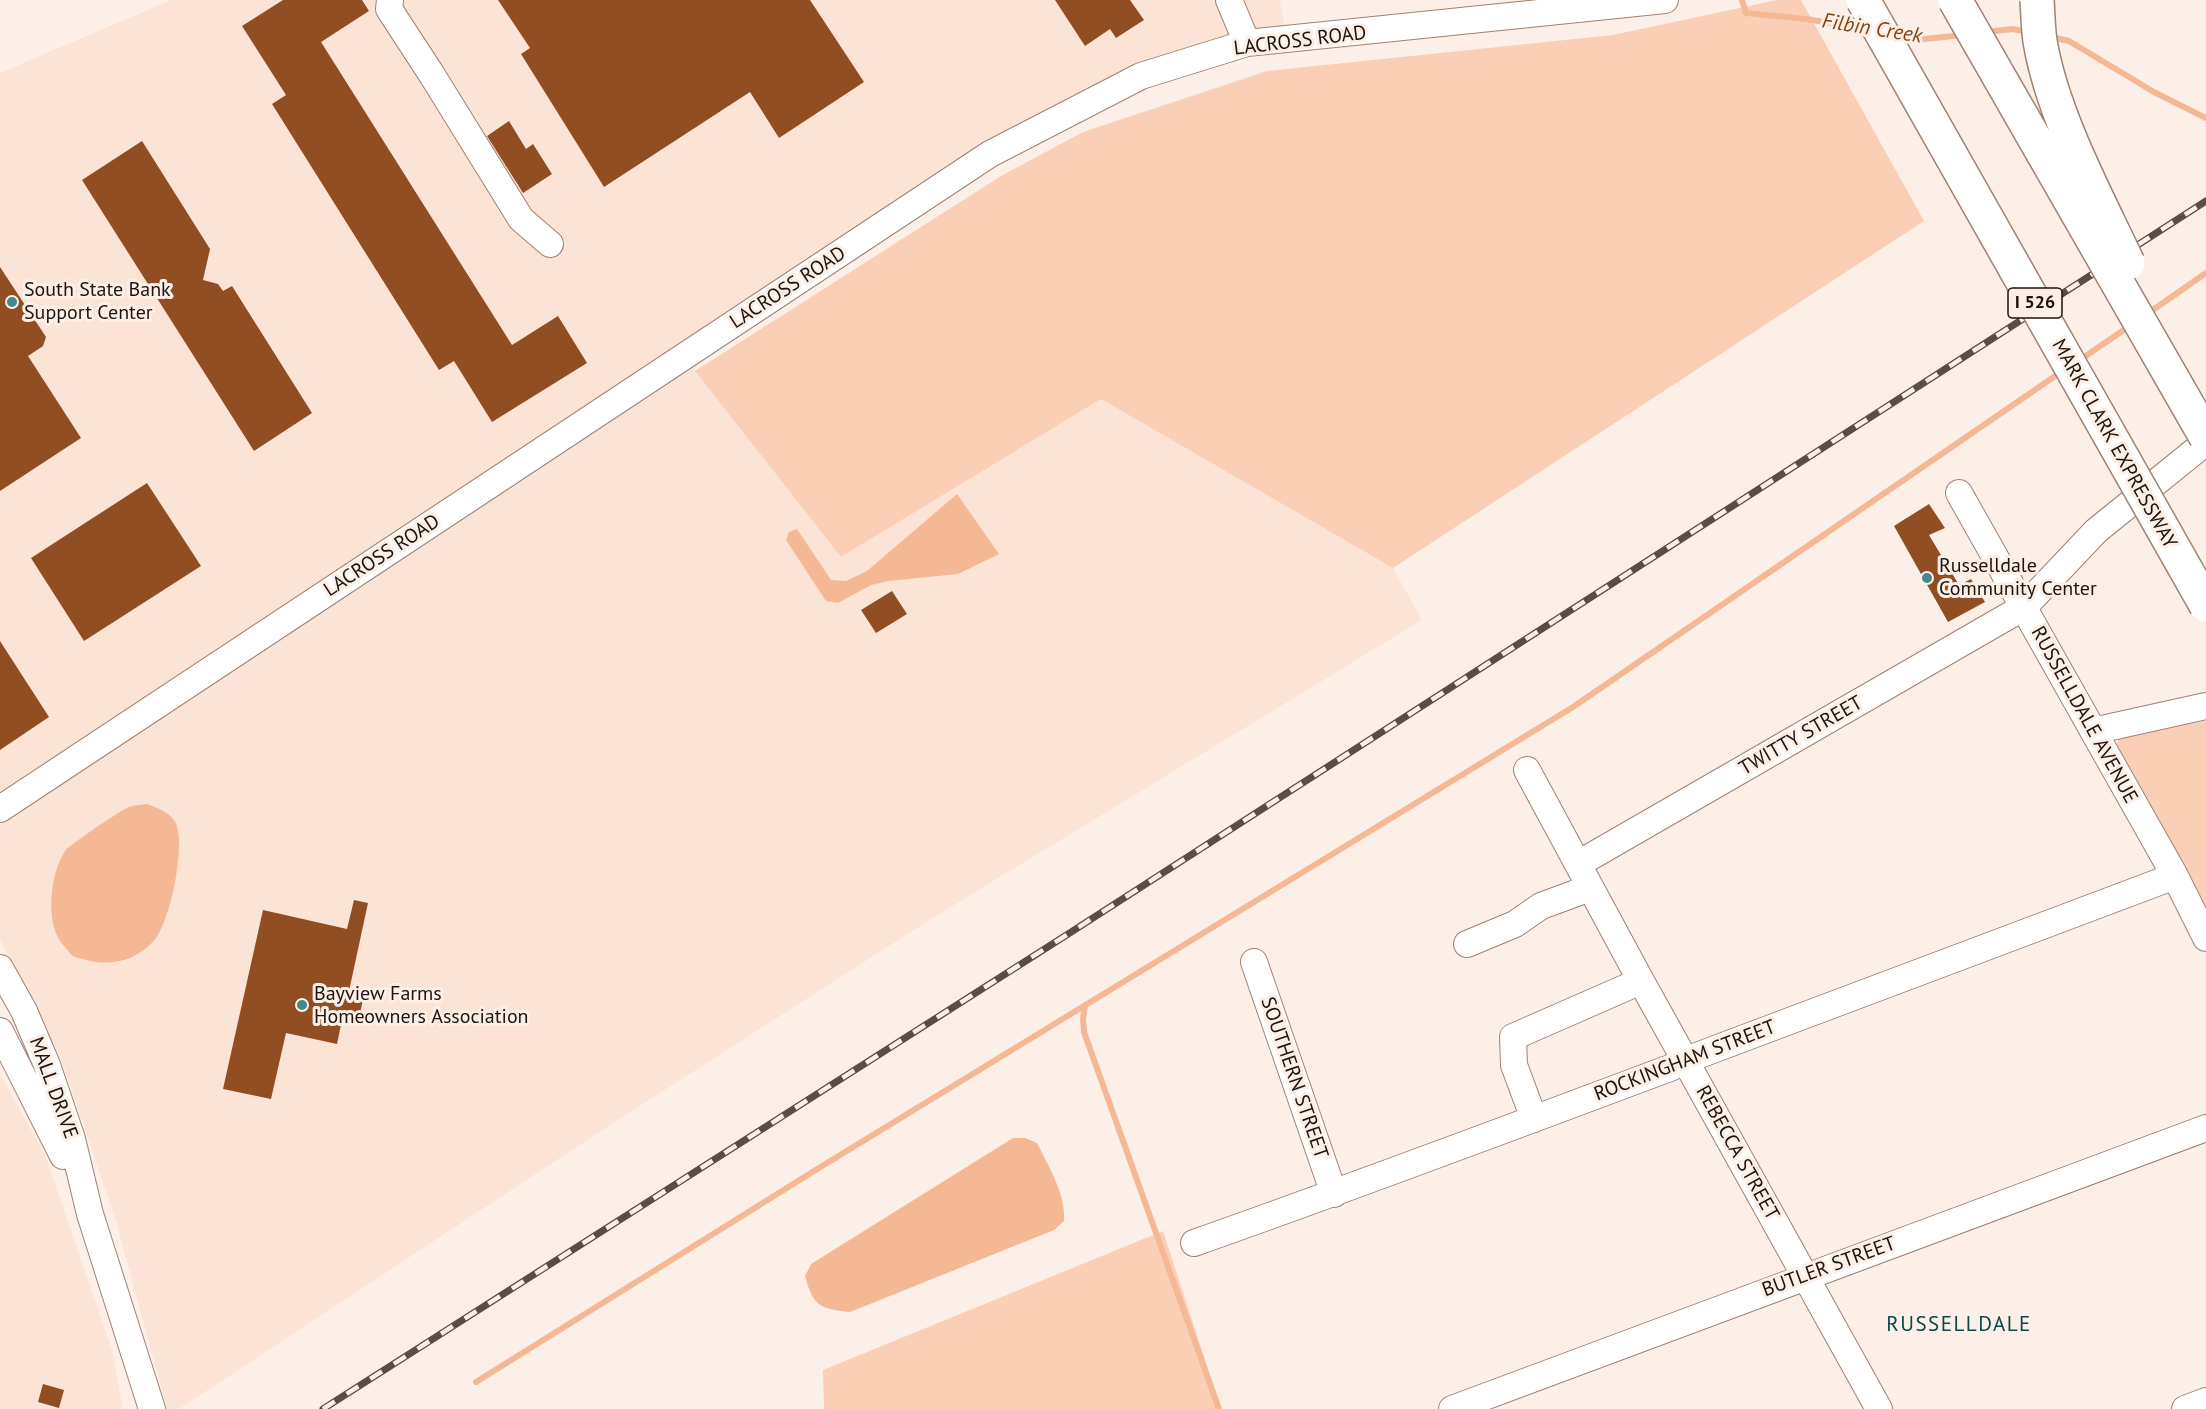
<!DOCTYPE html>
<html>
<head>
<meta charset="utf-8">
<style>
	body { margin:0 }
	canvas { display:block; background:#fcefe8 }
</style>
</head>
<body>
<canvas width="2206" height="1409"></canvas>
<script>
const c = document.querySelector('canvas').getContext('2d');
c.lineJoin = 'round';
function fillPath(path, color) { c.fillStyle = color; c.fill(path, 'evenodd'); }
function trace(path, color, width, dash) { c.strokeStyle = color; c.lineWidth = width; c.lineCap = dash ? 'butt' : 'round'; c.setLineDash(dash || []); c.stroke(path); }
function drawText(font, color, halo, rows, align = 'center') {
  c.font = font + ' "PT Sans",sans-serif'; c.lineWidth = 6; c.setLineDash([]); c.textBaseline = 'middle'; c.strokeStyle = halo; c.fillStyle = color; for (const [text, x, y, turn = 0] of rows) {
    c.save(); c.translate(x, y); c.rotate((+turn || 0) * Math.PI / 180); c.textAlign = isNaN(turn) ? turn : align; if (halo) c.strokeText(text, 0, 0); c.fillText(text, 0, 0); c.restore();
  }
}
fillPath(new Path2D(`
	M171,0H1280L1287,40L1141,76L686,356L695,371L841,557L1101,399L1393,568L1422,620L931,919L610,1125L179,1409H167L116,1221L62,1061L0,940V73Z
	M0,1074L45,1155L112,1350L123,1409H0Z`), '#fbe3d6');
fillPath(new Path2D(`
	M1777,0H1801L1924,221L1393,568L1101,399L841,557L695,371L1001,176L1083,132L1267,71L1613,35Z
	M2206,721V912L2115,748L2120,736Z
	M1163,1231L1221,1409H824L823,1370Z`), '#fbcfb6');
fillPath(new Path2D(`
	M957,494L999,554L958,574L888,581L871,585L838,603L826,601L786,540L789,532L797,529L831,580L846,581L867,571Z
	M147,804C155,807 169,812 174,820C188,840 170,920 156,938C139,960 112,967 86,960C83,959 77,958 73,956C70,954 67,949 64,946C44,925 50,874 65,851C68,846 121,810 129,807C134,805 141,805 147,804Z
	M1013,1138H1025L1037,1143C1049,1167 1066,1195 1064,1221L1054,1230L850,1312C820,1309 813,1306 805,1276L811,1264Z`), '#f5b895');
trace(new Path2D(`
	M1742,0L1746,13L1806,19L1866,29
	M1986,32L2012,29L2029,32
	M1897,34L1924,39L1964,35
	M2051,37L2069,41L2154,92L2206,118
	M2147,314L2206,273
	M2080,360L2131,325
	M1085,1005L1083,1019L1084,1032L1219,1409
	M476,1382L814,1171L1573,707L2061,372`), '#f5b895', 6);
fillPath(new Path2D(`
	M283,0H362L369,11L321,42L512,345L558,316L587,363L492,422L454,361L439,370L272,104L286,95L242,26Z
	M498,0H810L864,82L779,138L750,92L604,187L521,54L530,48Z
	M1055,0H1130L1144,20L1116,38L1110,29L1085,46Z
	M509,121L526,149L533,144L552,174L523,193L487,136Z
	M142,141L210,249L203,280L218,284L223,291L232,286L312,413L254,451L82,180Z
	M0,267L46,337L43,346L28,356L81,438L0,491Z
	M147,483L201,566L84,641L31,558Z
	M1929,504L1945,528L1929,535L1959,585L1971,579L1985,602L1948,622L1894,526Z
	M892,591L907,614L876,633L861,610Z
	M0,641L49,717L0,750Z
	M354,900L368,903L349,991L364,994L359,1019L343,1015L337,1044L286,1033L271,1099L223,1089L263,910L347,929Z
	M43,1384L64,1390L59,1408L38,1402Z`), '#924e23');
const minor = new Path2D(`
	M390,0L389,9L432,75L521,219L550,244
	M1229,0L1247,43
	M1959,493L2175,876L2206,938
	M2093,731L2206,706
	M1527,770L1641,981L1879,1409
	M0,809L990,154L1141,76L1247,43L1665,0
	M1578,864L2024,607L2096,531L2206,442
	M1467,944L1515,924L1541,906L1590,888
	M1254,962L1334,1194
	M0,968L24,1011L47,1065L72,1139L90,1214L152,1409
	M0,1031L63,1156
	M1534,1119L1514,1065L1513,1037L1641,981
	M1194,1243C1353,1187 1512,1127 1670,1068L1686,1060L2175,876
	M1452,1409L2206,1128
	M2185,1409L2206,1401`);
trace(minor, '#9f8272', 28);
trace(minor, '#fff', 26);
const rail = new Path2D(`
	M323,1409L1065,936L2206,201`);
trace(rail, '#584e47', 7);
trace(rail, '#fcefe8', 4.5, [14]);
const highwayBridge = new Path2D(`
	M1863,0L2206,605
	M1955,0L2206,437
	M2037,0C2038,14 2038,28 2040,41C2052,114 2097,197 2128,263`);
trace(highwayBridge, '#9f8272', 36, []);
trace(highwayBridge, '#fff', 33);
for (const [x, y, r, color] of [
	[12,302,6,"#428a8e"],
	[1927,578,6,"#428a8e"],
	[302,1005,6,"#428a8e"]
]) { const dot = new Path2D(); dot.arc(x, y, r, 0, 2 * Math.PI); c.fillStyle = color; c.fill(dot); trace(dot, '#fcefe8', 2); }
for (const [x, y, w] of [
	[2035,303,54]
]) { const box = new Path2D(); box.roundRect(x - w / 2, y - 15, w, 30, 4.5); c.fillStyle = '#fcefe8'; c.fill(box); trace(box, '#1e140d', 1.5); }
drawText('bold 18px', '#1e140d', null, [
	["I 526",2035,303]
]);
drawText('20px', '#1e140d', '#fcefe8', [
	["LACROSS ROAD",1300,41,-7],
	["LACROSS ROAD",788,288,-33],
	["MARK CLARK EXPRESSWAY",2114,444,61],
	["LACROSS ROAD",382,556,-33],
	["RUSSELLDALE AVENUE",2084,715,61],
	["TWITTY STREET",1801,736,-30],
	["ROCKINGHAM STREET",1685,1061,-21],
	["SOUTHERN STREET",1294,1078,71],
	["MALL DRIVE",53,1088,70],
	["REBECCA STREET",1737,1153,61],
	["BUTLER STREET",1829,1267,-20]
]);
drawText('20px', '#1e140d', '#fcefe8', [
	["South State Bank",24,290],
	["Support Center",24,313],
	["Russelldale",1939,566],
	["Community Center",1939,589],
	["Bayview Farms",314,994],
	["Homeowners Association",314,1017]
], 'left');
drawText('italic 21px', '#864212', '#fcefe8', [
	["Filbin Creek",1872,29,9]
]);
c.letterSpacing = '1.5px';
drawText('21px', '#07494c', '#fcefe8', [
	["RUSSELLDALE",1959,1325]
]);
c.letterSpacing = '0px';
</script>
</body>
</html>
